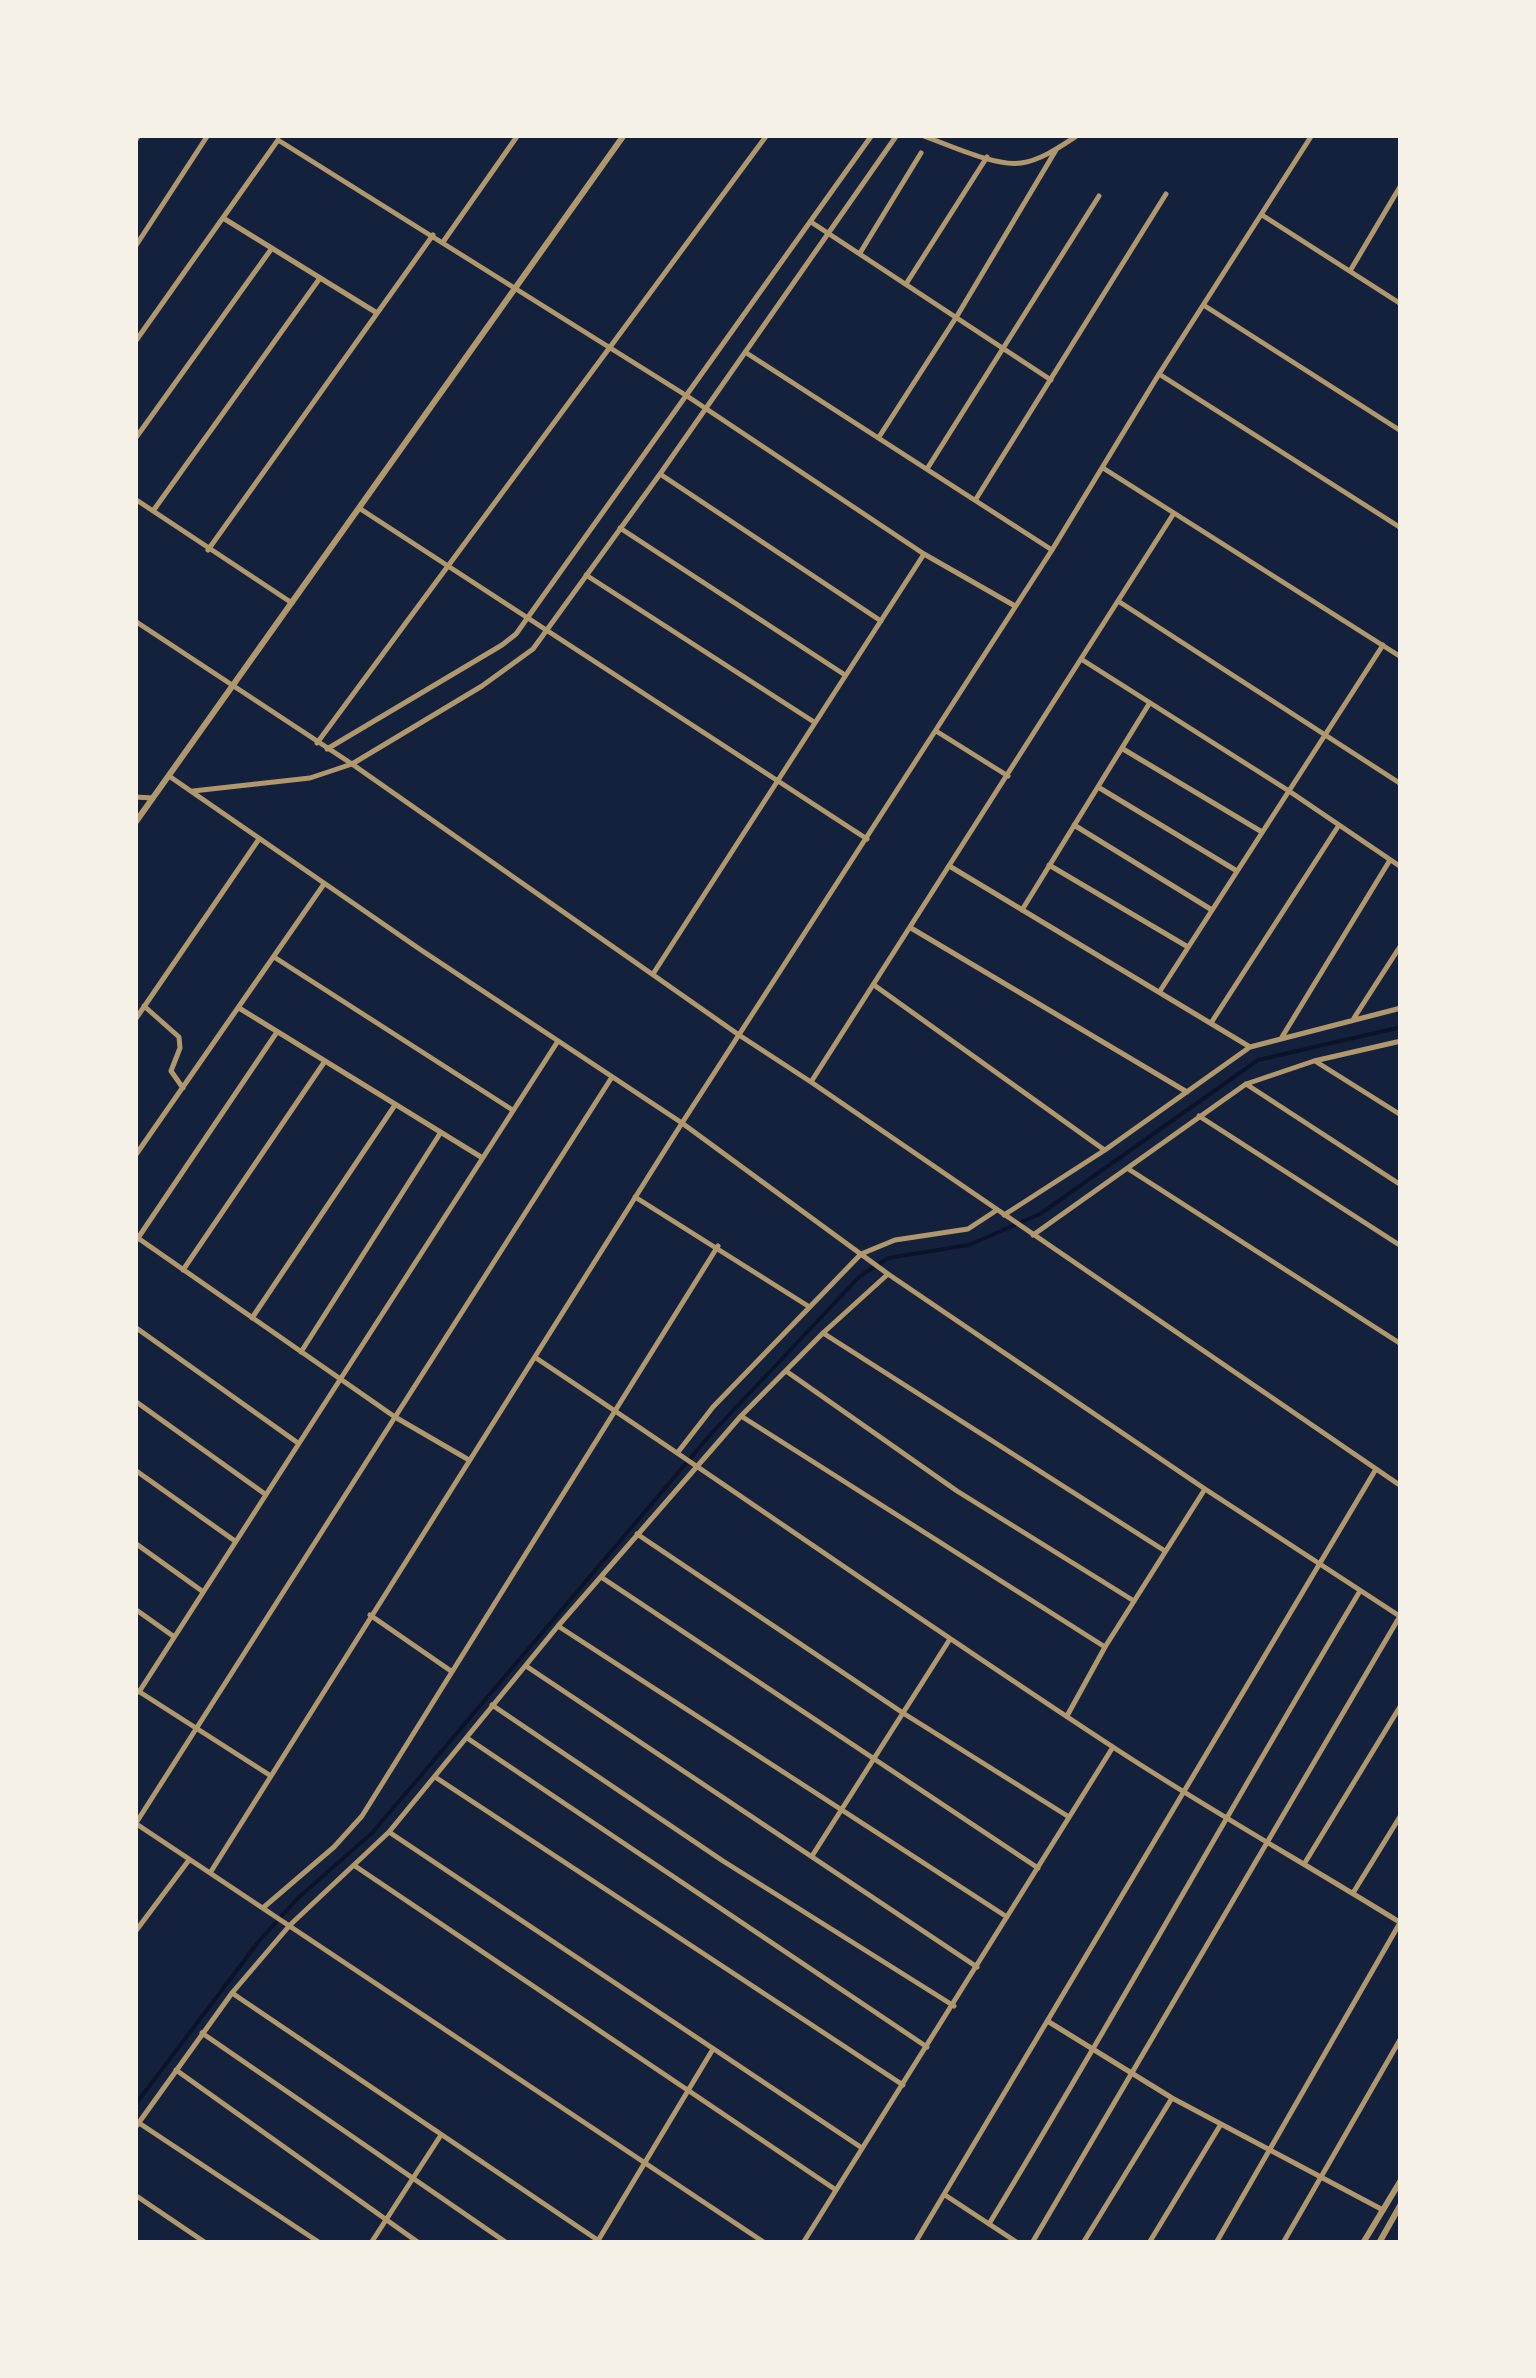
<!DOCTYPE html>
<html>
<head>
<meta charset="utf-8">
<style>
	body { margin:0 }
	#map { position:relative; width:1536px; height:2378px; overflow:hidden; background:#14213d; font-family:Montserrat,sans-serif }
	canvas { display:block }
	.frame { position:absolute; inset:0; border:138px solid #f6f1e7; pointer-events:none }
</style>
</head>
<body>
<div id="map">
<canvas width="1536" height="2378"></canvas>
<div class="frame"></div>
</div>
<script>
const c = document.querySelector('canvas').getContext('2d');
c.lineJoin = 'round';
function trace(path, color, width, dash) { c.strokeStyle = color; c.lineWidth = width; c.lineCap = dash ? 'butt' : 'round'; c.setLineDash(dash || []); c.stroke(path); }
trace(new Path2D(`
	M135,2105L259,1941L298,1898L372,1833L711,1434L860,1276L888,1258L969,1245L1040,1214L1258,1060L1401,1027`), '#0b132b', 4);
trace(new Path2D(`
	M921,135C947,144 995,167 1021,163C1042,160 1061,146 1078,135
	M135,141L139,135
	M1262,215L1401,304
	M223,218L377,313
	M811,222L1051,380
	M443,242L518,135
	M135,247L208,135
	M860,253L921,153
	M1350,271L1401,185
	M906,284L987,157
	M1205,306L1401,431
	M135,342L278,140L687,396L924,554L1015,606
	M745,352L1052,550
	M1159,374L1401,528
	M879,437L957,316L1056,150
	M135,439L272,248
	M1103,468L1401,657
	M927,469L1099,196
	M660,474L881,621
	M135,499L292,603
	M976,499L1166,194
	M359,508L867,839
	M153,511L320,278
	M620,528L845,675
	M208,550L433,235
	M586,575L814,722
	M1118,601L1401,784
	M135,621L352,764L739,1035L811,1082L1401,1486
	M1081,659L1289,791L1401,867
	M936,731L1008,776
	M317,743L767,135
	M327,749L502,645L516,634L872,135
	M1123,749L1262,832
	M169,776L421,950L682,1123L888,1274L1205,1489L1401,1617
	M1098,787L1237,871
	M193,791L310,778L352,764L482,686L533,649L660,474L897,135
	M135,797L153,798
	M1074,825L1212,910
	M1049,865L1188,947
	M951,867L1250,1047
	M1022,910L1149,704
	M911,928L1187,1092
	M274,957L511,1109
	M653,974L924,554
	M874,985L1103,1149
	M1160,991L1383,645
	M144,1006L179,1037L180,1048L171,1071L183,1088
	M239,1008L481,1157
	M1354,1018L1401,945
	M135,1020L259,839
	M1211,1023L1339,825
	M1282,1037L1390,860
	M1315,1061L1401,1115
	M811,1082L1174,513
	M1246,1084L1401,1185
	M1199,1116L1401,1246
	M135,1156L324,884
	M1130,1170L1401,1344
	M635,1197L808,1306
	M1004,1215L1105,1150L1250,1047L1401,1008
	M1033,1235L1246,1084L1314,1061L1401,1041
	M135,1236L395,1417L469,1460
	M138,1238L277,1032
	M183,1270L325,1061
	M252,1318L395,1105
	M135,1327L298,1443
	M823,1333L1165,1551
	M301,1352L441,1132
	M536,1358C730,1487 920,1621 1116,1749C1209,1810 1306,1864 1401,1923
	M786,1371L957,1491L1134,1601
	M135,1401L265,1494
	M741,1416L1105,1647
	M678,1452L713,1407L861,1254L895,1240L968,1229L997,1210
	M135,1470L235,1541
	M637,1534L903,1713L1069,1817
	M135,1543L202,1591
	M601,1577L1038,1868
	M135,1609L173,1636
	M370,1615L451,1671
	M558,1626L1007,1917
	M526,1666L977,1967
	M135,1689L271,1776
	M139,1692L558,1041
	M492,1705L723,1861L954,2006
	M1067,1716L1105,1647L1205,1489
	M467,1738L927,2047
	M435,1777L903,2085
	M135,1823L765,2243
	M136,1823L612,1077
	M389,1832L862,2148
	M812,1856L950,1639
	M1306,1861L1401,1705
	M355,1866L836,2190
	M210,1873L682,1123L1052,550L1159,374L1312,135
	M1353,1893L1401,1815
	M264,1907L334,1847L362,1816L718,1246
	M135,1932L189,1860
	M232,1993L602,2243
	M1049,2022L1172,2098L1383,2210
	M202,2033L507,2243
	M176,2070L419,2243
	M139,2123L320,2243
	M135,2128L232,1993L290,1925L389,1832L558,1626L741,1416L823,1333L888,1274
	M135,2195L206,2243
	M945,2195L1018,2243
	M989,2224C1116,2015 1234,1801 1360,1591
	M599,2239L713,2049
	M371,2243L441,2135
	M803,2243L1113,1747
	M915,2243L1376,1469
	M1032,2243L1400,1616
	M1083,2243L1172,2098
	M1149,2243L1221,2124
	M1216,2243L1401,1921
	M1283,2243L1401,2038`), '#b1986c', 5);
trace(new Path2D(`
	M135,823L624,135
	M1363,2243L1401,2180
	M1379,2243L1401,2204`), '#b1986c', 6);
</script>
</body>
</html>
